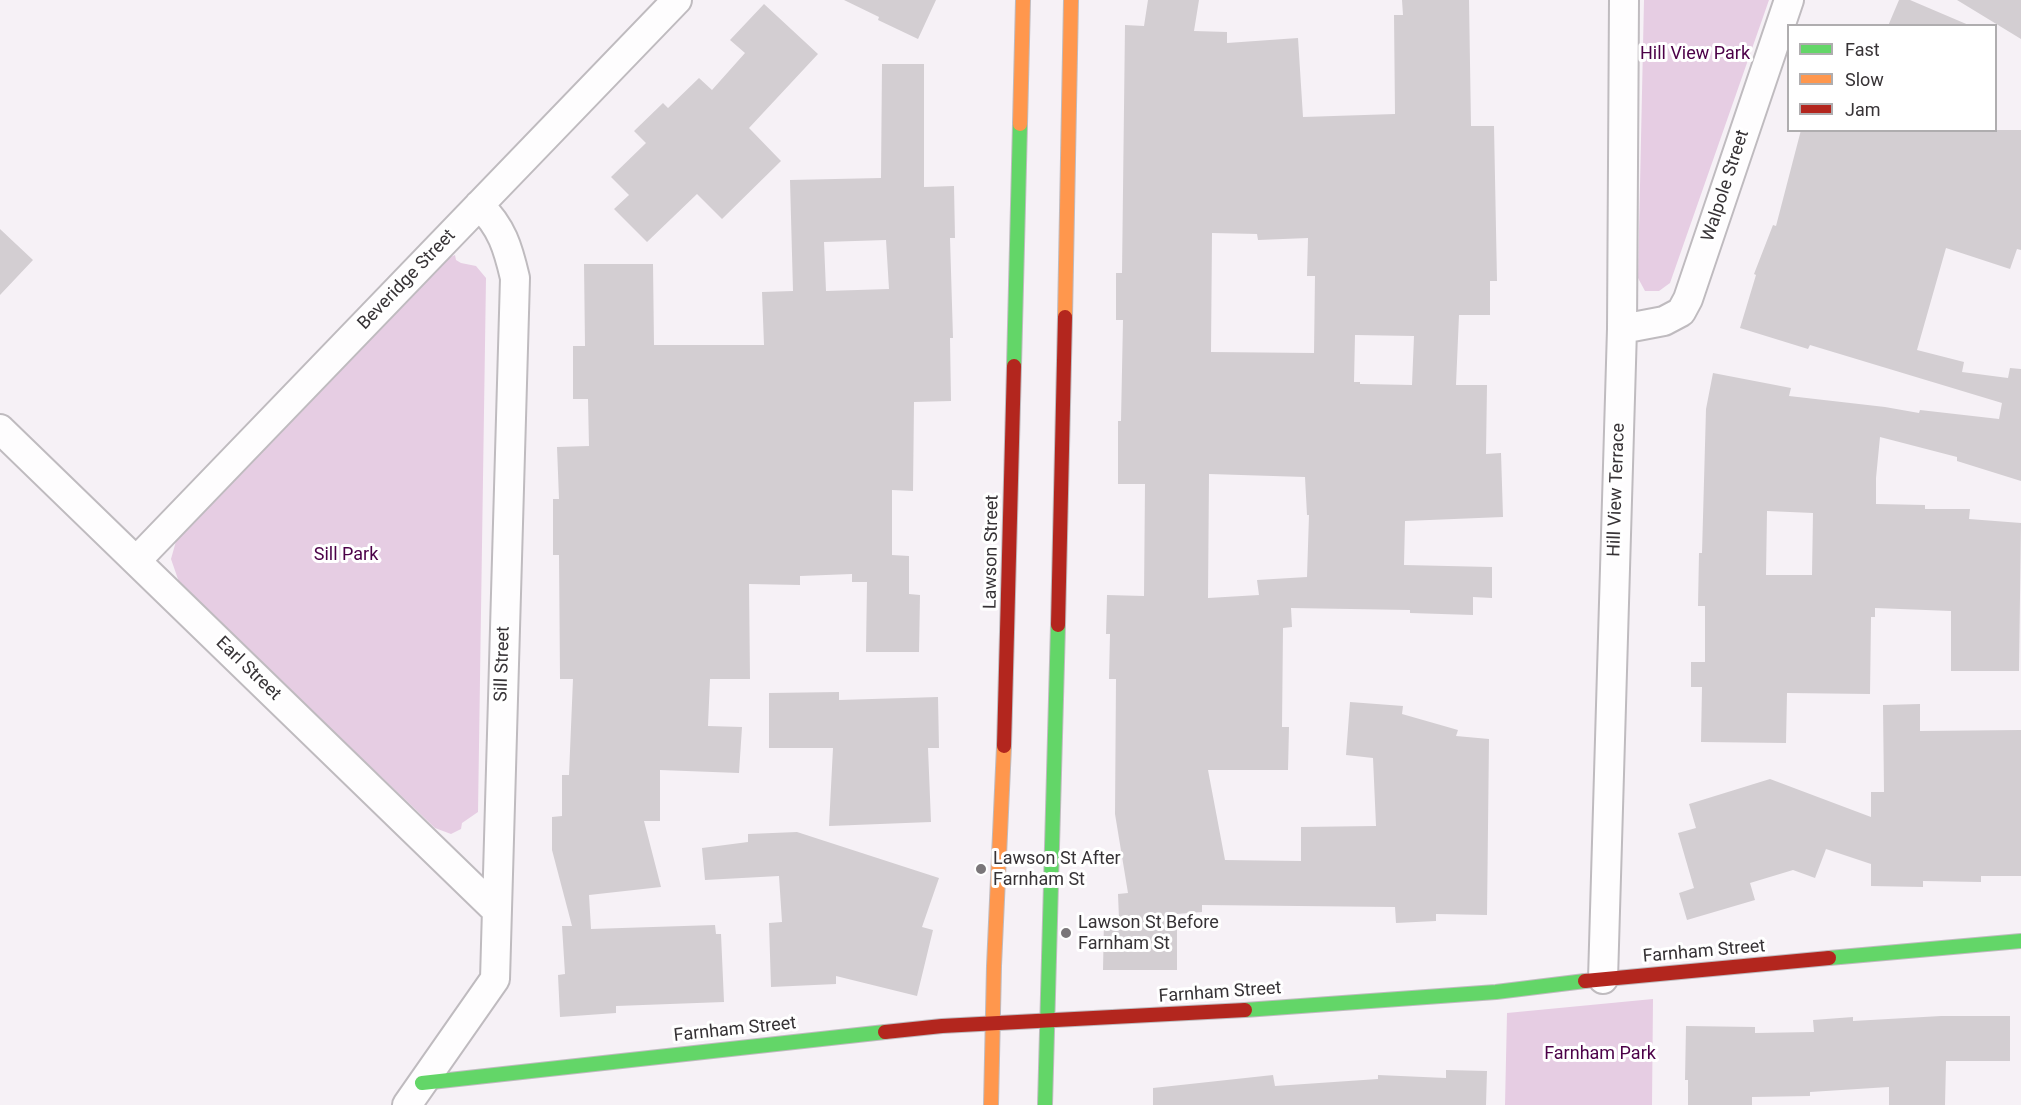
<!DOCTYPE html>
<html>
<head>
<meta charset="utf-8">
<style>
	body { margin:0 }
	#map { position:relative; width:2021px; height:1105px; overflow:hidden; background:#f6f1f6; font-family:Roboto,sans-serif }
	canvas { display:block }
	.legend { position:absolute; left:1787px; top:24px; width:210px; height:108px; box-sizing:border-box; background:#fff; border:2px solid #afadaf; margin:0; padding:8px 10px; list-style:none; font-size:18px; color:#373336 }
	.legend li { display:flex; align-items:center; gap:12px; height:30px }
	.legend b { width:30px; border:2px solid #afadaf }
</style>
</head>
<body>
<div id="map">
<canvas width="2021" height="1105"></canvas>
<ul class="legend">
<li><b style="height:8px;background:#63d668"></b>Fast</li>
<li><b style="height:8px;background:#ff974d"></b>Slow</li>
<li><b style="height:8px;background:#b3261e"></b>Jam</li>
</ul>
</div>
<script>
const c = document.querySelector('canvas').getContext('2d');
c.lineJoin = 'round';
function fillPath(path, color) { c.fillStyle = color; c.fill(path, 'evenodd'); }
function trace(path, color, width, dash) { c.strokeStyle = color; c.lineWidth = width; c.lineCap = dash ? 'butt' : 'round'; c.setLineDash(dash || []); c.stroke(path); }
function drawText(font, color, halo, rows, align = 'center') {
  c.font = font + ' Roboto,sans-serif'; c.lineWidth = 6; c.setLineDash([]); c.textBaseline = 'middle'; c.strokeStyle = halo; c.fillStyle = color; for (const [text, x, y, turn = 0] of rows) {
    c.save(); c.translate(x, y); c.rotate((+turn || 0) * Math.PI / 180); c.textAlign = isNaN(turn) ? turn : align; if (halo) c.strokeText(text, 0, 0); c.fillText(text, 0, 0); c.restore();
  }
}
fillPath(new Path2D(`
	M1644,0H1769L1670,283L1659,291H1645L1638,278Z
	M455,255L456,260L461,263L476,266L486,278L478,812L462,823L461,829L451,834L435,828L180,585L171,559L178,534L444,260Z
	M1653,999L1652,1105H1505L1507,1013Z`), '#e6cde3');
fillPath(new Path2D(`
	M844,0H936L918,39L878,20L879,17Z
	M1148,0H1199L1194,31L1227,32V43L1298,38L1303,117L1395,114L1394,15H1403L1402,0H1469L1471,126H1494L1497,281H1490V315H1459L1456,385H1487L1486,454L1501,453L1503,517L1405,521L1404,565L1492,567V598L1473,597V615L1410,613V610L1291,608L1292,627L1283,628L1282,727H1289L1288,770H1208L1225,860L1301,861V827L1376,826L1373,758L1346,755L1350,702L1403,706L1402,714L1458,730L1456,736L1489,739L1487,915L1436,914V921L1396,923L1395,907L1202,905V912L1177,914V970H1103L1104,919H1119L1118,894L1128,893L1115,814L1116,679H1109L1110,634H1106L1107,595L1144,596L1145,484H1118V421H1121L1123,320H1116V273H1122L1125,25L1144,26ZM1212,233L1257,234L1258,240L1308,238L1307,276H1315L1314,353L1211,352ZM1355,335L1414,336L1412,385L1360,384V382H1354ZM1209,474L1305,477L1307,515H1309L1307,577L1257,580L1259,595L1208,598Z
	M1899,0H1910L1971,26H1888Z
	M1957,0H2021V39Z
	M764,4L818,54L749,128L781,161L722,219L697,194L647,242L614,209L629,195L611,177L646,143L634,131L663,103L668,108L699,78L712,90L745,53L730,40Z
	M882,64H924V187L954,186L955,238H950L953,338H950L951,401L914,402L913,491L892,490V555L909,556V594L920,595L919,652H866L867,582H852V574L800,576V585L749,584L750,679H710L708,726L742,727L739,773L660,770V821H644L661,887L589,895L591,929L715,925L716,934H721L724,1002L616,1006V1013L560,1017L558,975L565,974L562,926H572L552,850V817L562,816V775H569L573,679H560L559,555H553V499H559L557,447L589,446L588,399H573V346H585L584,264H653L654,345H764L762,292L793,291L790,180L881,178ZM886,240L889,289L826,291L824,242Z
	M1801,130H2021V250L2017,249L2010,269L1946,248L1917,350L1964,362L1962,372L2008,378L2010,368L2021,369V481L1957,461V457L1880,437L1876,478V504L1925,505V509H1970L1969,519L2021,523L2019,671H1951V611L1875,608V617H1871L1870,694L1787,693L1786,743L1701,742L1702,687H1691V662H1705V606H1698L1699,553H1702L1706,409L1713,373L1791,388L1789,396L1885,407L1919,413L1920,410L1999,419L2002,403L1810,345L1808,349L1740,328L1756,275L1754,274L1773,225L1776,226ZM1767,511L1813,513L1812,575H1766Z
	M0,229L33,260L0,295Z
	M839,692V700L938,697L939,748H928L931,822L829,826L833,748H769V693Z
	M1920,704V731L2021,730V876H1981V882L1923,881V887L1871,886V864L1826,849L1815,878L1793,870L1750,883L1755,900L1687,920L1679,893L1694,888L1678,833L1696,828L1689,804L1770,779L1871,817V792H1884L1883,705Z
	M797,832L939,878L922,927L933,930L917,996L836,976V984L771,987L769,923L782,922L779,876L705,880L702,848L748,842V834Z
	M1941,1016H2010V1061H1946L1945,1105H1889V1087L1810,1092V1096L1752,1097V1105H1688V1080H1685L1686,1026L1755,1027V1033L1814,1032L1813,1020L1853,1017V1021Z
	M1446,1070L1487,1071L1486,1105H1153V1088L1273,1075L1275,1086L1378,1079V1075L1446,1078Z`), '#d3ced2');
const street = new Path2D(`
	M1622,329L1664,321L1681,312L1688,299L1789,0
	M0,429L496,910
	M137,560L677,0
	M1603,979L1622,329L1624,0
	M407,1105L495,979L515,278C508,248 502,227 479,205`);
const fast = new Path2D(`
	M1014,366L1020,124
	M1829,958L2021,941
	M1245,1010L1496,992L1585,981
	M422,1083L885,1032
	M1045,1105L1058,625`);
const slow = new Path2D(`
	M1020,124L1023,0
	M1065,317L1071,0
	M991,1105L994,966L1004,746`);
const jam = new Path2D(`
	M1058,625L1065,317
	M1004,746L1014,366
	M1585,981L1829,958
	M885,1032L942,1026L1245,1010`);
trace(street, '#bfbbbf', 32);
trace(fast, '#bfbbbf', 16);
trace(slow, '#bfbbbf', 16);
trace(jam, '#bfbbbf', 16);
trace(street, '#fefdfe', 28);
trace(fast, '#63d668', 14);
trace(slow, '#ff974d', 14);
trace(jam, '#b3261e', 14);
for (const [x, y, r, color] of [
	[981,869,6,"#7a7679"],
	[1066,933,6,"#7a7679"]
]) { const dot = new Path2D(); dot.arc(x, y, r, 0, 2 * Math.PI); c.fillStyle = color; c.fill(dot); trace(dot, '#fff', 2); }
drawText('18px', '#4c0148', '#fff', [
	["Hill View Park",1695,54],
	["Sill Park",346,555],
	["Farnham Park",1600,1054]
]);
drawText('18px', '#373336', '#fff', [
	["Walpole Street",1726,186,-72],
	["Beveridge Street",407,280,-46],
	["Hill View Terrace",1617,490,-88],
	["Lawson Street",992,552,-89],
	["Sill Street",503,664,-88],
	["Earl Street",248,669,44],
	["Farnham Street",1704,952,-5],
	["Farnham Street",1220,993,-4],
	["Farnham Street",735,1030,-6]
]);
drawText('18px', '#373336', '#fff', [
	["Lawson St After",993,859],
	["Farnham St",993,880],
	["Lawson St Before",1078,923],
	["Farnham St",1078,944]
], 'left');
</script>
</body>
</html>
